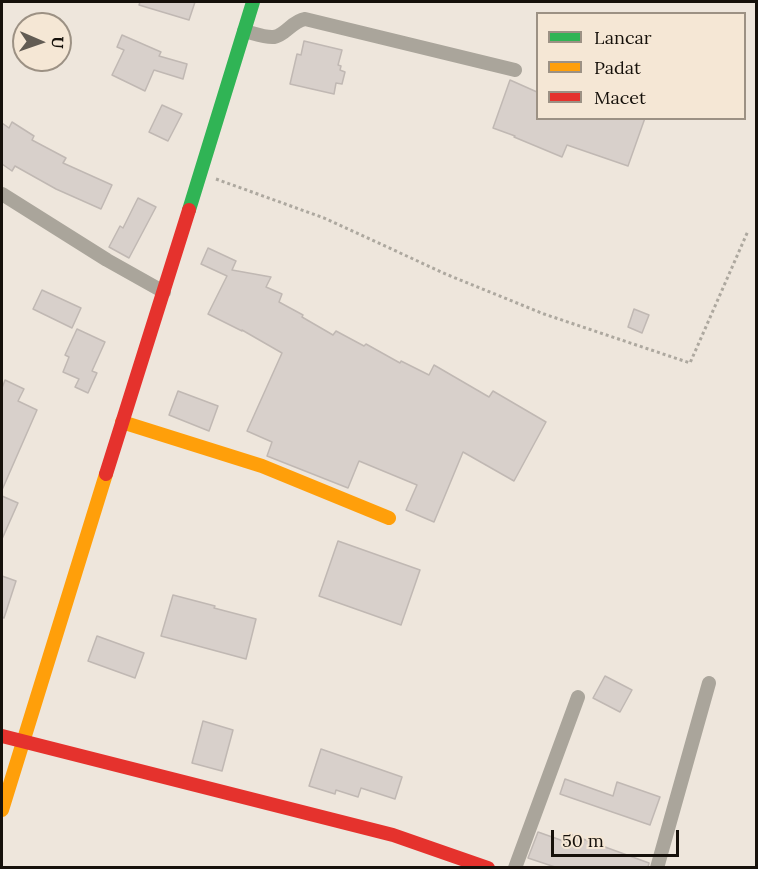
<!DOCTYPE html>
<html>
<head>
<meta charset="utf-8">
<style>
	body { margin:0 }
	#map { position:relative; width:758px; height:869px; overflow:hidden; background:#eee6dc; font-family:Lora,serif }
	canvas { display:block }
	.frame { position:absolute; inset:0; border:3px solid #16110b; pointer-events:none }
	.legend { position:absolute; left:536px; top:12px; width:210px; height:108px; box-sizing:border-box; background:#f5e7d5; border:2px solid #9c9184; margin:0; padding:8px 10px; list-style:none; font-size:18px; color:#16110b }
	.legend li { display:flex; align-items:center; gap:12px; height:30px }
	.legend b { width:30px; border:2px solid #9c9184 }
	.north { position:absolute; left:12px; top:12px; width:60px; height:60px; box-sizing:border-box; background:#f5e7d5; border:2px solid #9c9184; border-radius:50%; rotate:92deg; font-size:16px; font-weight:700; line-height:24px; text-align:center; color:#16110b }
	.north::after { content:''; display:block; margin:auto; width:21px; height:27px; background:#625c54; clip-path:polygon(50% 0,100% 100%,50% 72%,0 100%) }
	.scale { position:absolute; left:551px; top:830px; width:128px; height:27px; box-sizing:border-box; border:3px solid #16110b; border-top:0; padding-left:8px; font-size:18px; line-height:21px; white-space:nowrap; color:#16110b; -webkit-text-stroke:4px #f5e7d5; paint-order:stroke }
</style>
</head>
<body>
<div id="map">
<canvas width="758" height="869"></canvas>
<div class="frame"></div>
<ul class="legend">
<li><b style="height:8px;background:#30b455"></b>Lancar</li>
<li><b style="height:8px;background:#ff9f0a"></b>Padat</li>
<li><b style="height:8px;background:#e5322d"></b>Macet</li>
</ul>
<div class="north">U</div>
<div class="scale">50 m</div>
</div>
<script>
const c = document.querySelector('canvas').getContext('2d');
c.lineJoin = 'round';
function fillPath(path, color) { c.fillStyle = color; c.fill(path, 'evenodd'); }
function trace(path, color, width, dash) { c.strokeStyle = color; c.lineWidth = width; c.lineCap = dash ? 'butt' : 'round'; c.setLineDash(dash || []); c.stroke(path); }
const building = new Path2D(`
	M140,2H195L189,20L139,5Z
	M122,35L161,52L159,56L187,64L183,79L154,70L145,91L112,75L124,50L117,47Z
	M304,41L342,50L338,65L341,66L340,70L345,72L342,84L336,83L334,94L290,84L297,54L301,55Z
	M510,80L537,92V118H645L628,166L567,145L562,157L514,137L515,136L493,128Z
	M162,105L182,114L168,141L149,132Z
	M12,122L34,136L32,140L66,158L63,163L112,185L101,209L56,189L15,166L12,171L2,164V123L9,128Z
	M138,198L156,207L129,258L109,247L120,226L123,228Z
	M208,248L236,261L232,270L271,277L266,287L282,294L279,302L303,315L302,317L333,335L336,331L364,346L366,344L400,363L401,361L429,375L434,365L489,397L493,391L546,422L514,481L463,452L434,522L406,510L417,485L359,461L348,488L267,456L272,442L247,431L282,353L242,330V331L208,314L227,276L201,264Z
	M42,290L81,308L72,328L33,309Z
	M634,309L649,315L642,333L628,327Z
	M77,329L105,342L92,371L97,373L88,393L75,387L79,379L63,372L69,357L65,355Z
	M5,380L24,389L18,401L37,410L2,490V388Z
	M178,391L218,406L209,431L169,415Z
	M2,496L18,503L2,539Z
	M338,541L420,570L401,625L319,596Z
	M2,576L16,581L4,618L2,617Z
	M173,595L215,606L214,608L256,619L246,659L161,636Z
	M97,636L144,653L135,678L88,661Z
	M605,676L632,690L620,712L593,698Z
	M203,721L233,730L222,771L192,763Z
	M321,749L402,777L395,799L361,788L358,797L336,790L335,794L309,786Z
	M565,779L613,796L617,782L660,797L650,825L560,794Z
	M538,832L569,843L572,835L649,863L648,867H555L528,858Z`);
fillPath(building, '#d8d0cb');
trace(building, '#c0b8b3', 1.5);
trace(new Path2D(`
	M216,179L324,218L448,275L544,314L690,363L748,231`), '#ada89f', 3, [3, 3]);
trace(new Path2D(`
	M244,31C253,33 265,38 274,37C286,35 292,21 305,19L515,70
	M2,194L107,260L164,292
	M515,868L578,697
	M657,868L709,683`), '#aaa59b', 14);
trace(new Path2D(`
	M189,210L253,2`), '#30b455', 14);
trace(new Path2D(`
	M122,422L262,466L389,518
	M2,810L106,474`), '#ff9f0a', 14);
trace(new Path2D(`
	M106,474L189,210
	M2,736L393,835L488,868`), '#e5322d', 14);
</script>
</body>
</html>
